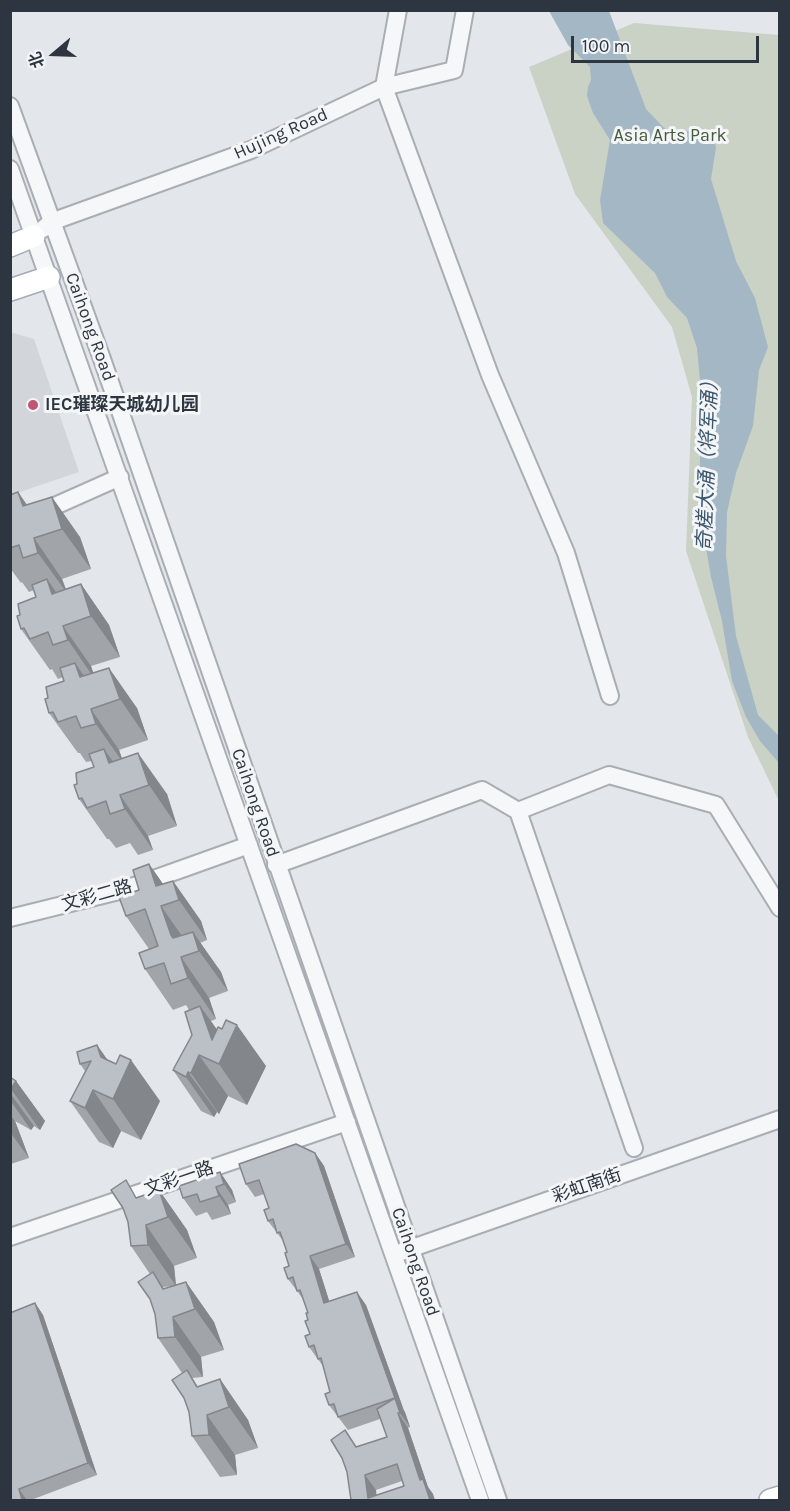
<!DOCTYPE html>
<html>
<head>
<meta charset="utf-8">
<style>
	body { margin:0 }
	#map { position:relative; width:790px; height:1511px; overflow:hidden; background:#e3e6ea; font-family:Karla,"Noto Sans SC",sans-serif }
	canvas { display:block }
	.frame { position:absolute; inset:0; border:12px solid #2d3640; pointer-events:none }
	.north { position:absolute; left:24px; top:24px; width:60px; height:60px; -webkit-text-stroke:4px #f3f5f7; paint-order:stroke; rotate:251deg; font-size:16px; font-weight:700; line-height:24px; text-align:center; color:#2d3640 }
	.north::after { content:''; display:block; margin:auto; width:21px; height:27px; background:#2d3640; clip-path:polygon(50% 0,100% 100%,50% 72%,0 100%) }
	.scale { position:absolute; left:571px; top:36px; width:188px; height:27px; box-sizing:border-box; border:3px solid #2d3640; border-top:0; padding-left:8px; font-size:18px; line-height:21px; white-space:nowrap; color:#2d3640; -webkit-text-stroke:4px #f3f5f7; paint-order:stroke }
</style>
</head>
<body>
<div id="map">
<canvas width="790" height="1511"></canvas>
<div class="frame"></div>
<div class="north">北</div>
<div class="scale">100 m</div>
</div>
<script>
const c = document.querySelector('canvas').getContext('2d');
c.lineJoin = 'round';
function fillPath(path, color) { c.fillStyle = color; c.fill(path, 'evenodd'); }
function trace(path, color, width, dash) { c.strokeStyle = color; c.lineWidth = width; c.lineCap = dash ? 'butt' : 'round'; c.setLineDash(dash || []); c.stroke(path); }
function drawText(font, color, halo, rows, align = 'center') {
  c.font = font + ' Karla,"Noto Sans SC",sans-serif'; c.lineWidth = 6; c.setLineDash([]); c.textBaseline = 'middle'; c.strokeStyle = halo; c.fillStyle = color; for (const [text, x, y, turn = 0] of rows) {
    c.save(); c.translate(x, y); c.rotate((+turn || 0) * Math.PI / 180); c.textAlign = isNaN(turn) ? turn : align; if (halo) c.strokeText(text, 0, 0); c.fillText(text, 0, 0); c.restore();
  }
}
fillPath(new Path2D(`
	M10,332L34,339L79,472L11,495Z`), '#d2d6db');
fillPath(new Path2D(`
	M634,23L779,35V801L748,737L686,551L692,397L672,327L575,194L529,67Z`), '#cad2c5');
fillPath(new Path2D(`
	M549,11H609L646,109L667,131L712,132L716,147L711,179L736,261L755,298L768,347L759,370L753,426L736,473L727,512L726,556L736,636L758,715L779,736V763L760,741L746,717L732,681L722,621L711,577L704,536L699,488L702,402L697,348L687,318L667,297L655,273L603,223L600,200L610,140L593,113L587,96L588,87L591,80L590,67L568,45Z`), '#a3b7c5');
const minor = new Path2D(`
	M398,10L384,87L490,375L566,553L610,696
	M10,106L102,359L498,1500
	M10,169L480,1500
	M43,229L51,222L251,150L384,87L454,70L465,10
	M10,526L120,477
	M518,811L634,1148
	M276,865L482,790L518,811L609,775L716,805L780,908
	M10,918L123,890L249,845
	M10,1237L347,1122
	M401,1252L780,1119`);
const major = new Path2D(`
	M10,246L34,236
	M10,290L49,277
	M770,1500L780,1497`);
trace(minor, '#a9aeb4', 20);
trace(major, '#a4acb4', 24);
trace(minor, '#f5f7f8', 16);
trace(major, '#fff', 21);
fillPath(new Path2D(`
	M18,492L27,505L80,537L91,569L62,579L66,589L81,584L109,625L120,657L91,666L93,673L137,708L148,740L119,750L122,759L167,794L177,826L148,836L153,850L138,855L130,843L116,848L109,839H107L79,799L77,784L94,767L92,761L86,762L80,753H78L49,713L48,698L64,681L63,677L58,679L52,669L50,670L21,629L20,615L36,597L34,590L29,592L22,582L21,583L10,568V495Z
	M149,864L163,884L173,881L201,921L207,940L200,943L221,972L228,991L209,998L216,1019L211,1021L217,1030L266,1066L247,1105L228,1096L219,1114L217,1112L214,1117L201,1111L173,1070L192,1035L189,1010L186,1005L173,1010L145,969L149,949L126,916L139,890Z
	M97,1045L107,1060L160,1101L141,1140L121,1131L113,1148L99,1142L70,1101L85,1071L80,1064Z
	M10,1077L16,1081L45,1121L40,1130L34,1126L31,1130L15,1121L29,1158L11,1164L10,1163Z
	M315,1153L324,1166L355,1257L319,1269L329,1301L366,1305L410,1427L408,1428L428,1487L433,1494L351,1500L357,1447L387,1437L380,1419L348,1430L329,1405L330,1392L323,1366L309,1347L310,1334L308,1313L303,1299L288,1279L289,1266L287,1252L284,1242L268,1221L269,1208L264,1194L255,1197L246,1184ZM402,1481L404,1486L376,1495V1490Z
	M220,1172L232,1190L236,1202L228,1205L231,1214L212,1220L207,1212L196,1216L183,1198Z
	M159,1190L187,1230L197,1258L174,1266L176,1285L186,1282L214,1322L224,1350L201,1357L203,1377L192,1378L198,1387L220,1379L248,1420L258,1448L235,1455L237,1475L220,1477L192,1436L189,1412L182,1373L158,1338L150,1274L131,1246L137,1197ZM173,1286L164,1289L163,1287Z
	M35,1303L43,1315L97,1475L31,1500H10Z`), '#a1a5aa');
fillPath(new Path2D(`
	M18,492L46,533L23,506Z
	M52,497L80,537L91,569L62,529Z
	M34,538L62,579L67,593L38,553Z
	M47,579L75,620L52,594Z
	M81,584L109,625L120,657L91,616Z
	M63,626L91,666L96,681L68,640Z
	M75,663L103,703L80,677Z
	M109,668L137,708L148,740L120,699Z
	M91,709L119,750L124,764L96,724Z
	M104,749L133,789L109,763Z
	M138,753L167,794L177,826L149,785Z
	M120,795L148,836L153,850L125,809Z
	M149,864L175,901L156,886Z
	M173,881L201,921L207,940L179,900Z
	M161,906L189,946L185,956L171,935Z
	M193,932L221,972L228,991L199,951Z
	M181,957L209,998L216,1019L188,978Z
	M200,1006L228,1045L237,1025L266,1066L247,1105L219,1064L212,1040Z
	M97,1045L122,1080L131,1060L160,1101L141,1140L113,1099Z
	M199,1055L228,1096L219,1114L191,1073Z
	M188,1072L217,1112L214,1117L186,1077Z
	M16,1081L45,1121L40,1130L11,1089Z
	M93,1090L121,1131L113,1148L85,1108Z
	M10,1093L34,1126L31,1130L10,1100Z
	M10,1115L15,1121L29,1158L10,1132Z
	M315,1153L324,1166L355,1257L346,1244Z
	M220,1172L232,1190L236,1202L224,1184Z
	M216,1187L228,1205L231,1214L219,1196Z
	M159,1190L187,1230L197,1258L168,1217Z
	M146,1225L174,1266L176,1286L148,1245Z
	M310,1256L319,1269L334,1316L324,1303Z
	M186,1282L214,1322L224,1350L195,1309Z
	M357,1292L366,1305L404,1411L395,1398Z
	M35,1303L43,1315L97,1475L88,1463Z
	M173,1317L201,1357L203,1377L175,1337Z
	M220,1379L248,1420L258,1448L229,1407Z
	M395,1398L405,1412L410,1427L400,1413Z
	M398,1413L408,1428L428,1487L433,1494L435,1500H430L420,1480Z
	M207,1415L235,1455L237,1475L209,1435Z
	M365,1475L376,1490L377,1500L368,1498Z
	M19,1489L27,1500H22Z`), '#83868b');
const building = new Path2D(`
	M18,492L23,506L52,497L62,529L34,538L38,553L23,558L19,545L10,548V495Z
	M47,579L52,594L81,584L91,616L63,626L68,640L53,645L48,632L30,639L24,628L21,629L17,616L20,615L18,604L36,597L32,585Z
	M75,663L80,677L109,668L120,699L91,709L96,724L81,728L76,716L58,722L53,712L49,713L45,699L48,698L46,687L64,681L60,668Z
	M104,749L109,763L138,753L149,785L120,795L125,809L110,814L106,801L87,808L82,798L79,799L74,785L77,784L76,773L94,767L89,754Z
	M149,864L156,886L173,881L179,900L161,906L171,935L173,938L193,932L199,951L181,957L188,978L171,984L164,963L145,969L139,953L158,946L145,909L126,916L119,897L139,890L133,870Z
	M200,1006L212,1040L218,1027L222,1029L226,1020L237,1025L219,1064L199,1055L191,1073L188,1072L186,1077L173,1070L192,1035L185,1012Z
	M97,1045L101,1057L116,1064L120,1055L131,1060L113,1099L93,1090L85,1108L70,1101L91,1061L80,1064L77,1052Z
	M10,1077L16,1081L11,1089H10Z
	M296,1144L315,1153L346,1244L310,1256L324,1303L357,1292L395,1398L338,1417L334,1404L329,1405L325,1394L330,1392L321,1358L318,1359L314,1345L309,1347L305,1336L310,1334L305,1321L308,1320L306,1313H308L300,1290L297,1291L293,1277L288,1279L284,1268L289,1266L285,1253L287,1252L280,1232L277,1233L273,1219L268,1221L264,1210L269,1208L259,1180L246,1184L239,1164Z
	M220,1172L224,1184L216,1187L219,1196L200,1202L197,1194L183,1198L179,1186Z
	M126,1180L136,1198L159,1190L168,1217L146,1225L148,1245L131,1246L128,1222L123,1208L111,1190Z
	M153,1272L163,1289L186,1282L195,1309L173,1317L175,1337L158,1338L155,1314L150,1299L138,1282Z
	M35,1303L88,1463L19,1489L22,1500H10V1313Z
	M187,1370L197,1387L220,1379L229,1407L207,1415L209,1435L192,1436L189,1412L184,1398L172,1380Z
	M395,1398L400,1413H398L420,1480L423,1479L430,1500H351L347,1472L342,1458L331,1440L345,1430L356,1447L387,1437L377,1409ZM397,1464L404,1486L368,1498L365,1475Z`);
fillPath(building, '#bbc0c6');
trace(building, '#83868b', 1.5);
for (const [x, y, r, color] of [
	[33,405,6,"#bf5771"]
]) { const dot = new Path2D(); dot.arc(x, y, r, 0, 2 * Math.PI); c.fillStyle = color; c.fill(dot); trace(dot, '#f3f5f7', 2); }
drawText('18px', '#2d3640', '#f3f5f7', [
	["Hujing Road",281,134,-24],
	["Caihong Road",90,327,70],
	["Caihong Road",255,803,71],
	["文彩二路",97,896,-16],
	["文彩一路",179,1179,-19],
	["彩虹南街",587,1186,-19],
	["Caihong Road",415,1262,71]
]);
drawText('18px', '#445a3c', '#f3f5f7', [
	["Asia Arts Park",670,136]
]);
drawText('bold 18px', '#2d3640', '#f3f5f7', [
	["IEC璀璨天城幼儿园",45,405]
], 'left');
drawText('italic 20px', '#3c586f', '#f3f5f7', [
	["奇槎大涌（将军涌）",708,461,-88]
]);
</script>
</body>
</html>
